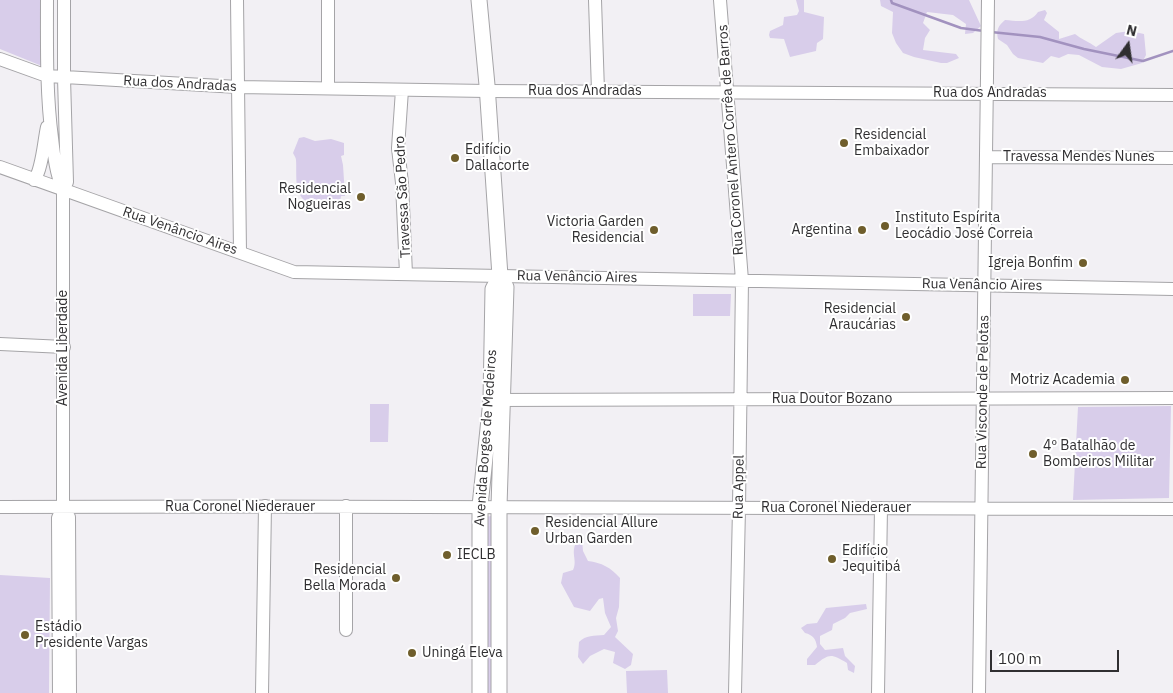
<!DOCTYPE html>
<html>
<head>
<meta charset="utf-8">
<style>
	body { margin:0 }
	#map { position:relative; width:1173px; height:693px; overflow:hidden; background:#f2f0f4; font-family:"IBM Plex Sans",sans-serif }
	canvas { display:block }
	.north { position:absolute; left:1103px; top:20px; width:50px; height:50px; -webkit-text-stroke:4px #fff; paint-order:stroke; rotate:14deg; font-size:14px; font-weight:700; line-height:20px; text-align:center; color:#302f31 }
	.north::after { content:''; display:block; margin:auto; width:18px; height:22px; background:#302f31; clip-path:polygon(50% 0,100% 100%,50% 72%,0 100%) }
	.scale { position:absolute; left:990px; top:650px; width:129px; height:22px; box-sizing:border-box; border:2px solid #302f31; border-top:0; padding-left:6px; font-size:15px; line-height:18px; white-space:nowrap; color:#302f31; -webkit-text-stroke:4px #fff; paint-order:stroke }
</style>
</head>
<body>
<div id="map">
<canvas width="1173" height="693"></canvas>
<div class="north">N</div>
<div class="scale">100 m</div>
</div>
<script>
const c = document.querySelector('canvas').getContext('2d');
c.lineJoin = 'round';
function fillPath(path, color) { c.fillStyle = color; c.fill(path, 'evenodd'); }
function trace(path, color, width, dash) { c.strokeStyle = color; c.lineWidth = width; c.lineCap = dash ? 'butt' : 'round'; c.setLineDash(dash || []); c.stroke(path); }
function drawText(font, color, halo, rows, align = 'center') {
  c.font = font + ' "IBM Plex Sans",sans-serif'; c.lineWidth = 4; c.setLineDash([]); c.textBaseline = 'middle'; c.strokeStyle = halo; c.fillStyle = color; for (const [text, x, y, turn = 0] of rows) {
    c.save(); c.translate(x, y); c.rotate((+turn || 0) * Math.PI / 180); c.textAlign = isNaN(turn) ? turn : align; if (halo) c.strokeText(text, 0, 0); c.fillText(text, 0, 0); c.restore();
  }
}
fillPath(new Path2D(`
	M0,0H42V66L0,49Z
	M796,0H804V12L824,17L823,39L817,43L816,51L790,57L784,39L770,38L769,35L770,31L783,25L784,17L797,15L799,11Z
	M880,0H969L981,26L973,33L965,34L966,24L953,15L927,12L923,23L930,30L925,38L923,50L956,54L959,58L947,63H941L914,57L903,53L896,43L892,33L893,12L881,6Z
	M1045,10L1047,13L1044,20L1059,32V39L1075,34C1081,39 1089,42 1096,47L1116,33L1130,31L1144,34L1146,55L1142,63L1121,69L1102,67L1079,55L1068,54L1059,58L1051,56L1043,63L1018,58L1013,54L1007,45L998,39C996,30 998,26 1005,20C1018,21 1030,24 1038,12Z
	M304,137L315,141L331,139L344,143V155L341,156L343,165L345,196H341L339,208L325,205L318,206L304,202L303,199C294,189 297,173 296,160C296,158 294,155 293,153L299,138Z
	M693,294H731L730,316H693Z
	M370,404H389L388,442H370Z
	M1171,406L1169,498L1073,500L1078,407Z
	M491,516L494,520V693H485V517Z
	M578,539L582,540L583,551L588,561C602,563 610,567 620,578L619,607L616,618L618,631L615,637L633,654L631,665L625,669L613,663L615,652L604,649L590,656L583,664L578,657L579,642C586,635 594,636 604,635L611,627L605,613L603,598L599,599L590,611L574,607L561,583L563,573L573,570C578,559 569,553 578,539Z
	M0,575L50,578L49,693H0Z
	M866,604L867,609L850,613L845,618L833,624L832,630L820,636V644L825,650L843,648L845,656L855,666L854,673L848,670L847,663C831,654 830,653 815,665H807V659L817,647C816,639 813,635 805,633L801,628L807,624L817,623L826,608Z
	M667,670L668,693H627L626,671Z`), '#d8cdea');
trace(new Path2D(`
	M891,0L892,3L961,28L984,31
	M991,32L1040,37L1084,49L1143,61L1173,51`), '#a292bf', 2.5);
const minor = new Path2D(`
	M47,0C47,46 46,92 52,138C54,156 56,173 63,190V507L58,518L59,693
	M237,0L240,252
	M328,0V88
	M595,0L598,91
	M720,0L742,280L739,508L735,693
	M0,59L47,76L238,87L487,91L1173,95
	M402,90L398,148L402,183L406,274
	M986,157L1173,158
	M0,167L294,272L1173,289
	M34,180C42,171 44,140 47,127
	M63,190L67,182L64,78V0
	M0,344L64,347
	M493,400L1173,398
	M0,507C391,505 782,509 1173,509
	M63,507L69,517L70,693
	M346,630V506
	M262,693L265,506
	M878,693L881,508
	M979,693L988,0`);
const major = new Path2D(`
	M479,0L487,85L500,276L506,287L499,506V693
	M480,693V506L491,400L493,289L500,276`);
trace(minor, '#a5a4a7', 14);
trace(major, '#a5a4a7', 17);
trace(minor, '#fff', 12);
trace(major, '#fff', 15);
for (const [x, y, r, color] of [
	[844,143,5,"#6f5e2c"],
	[455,158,5,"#6f5e2c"],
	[361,197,5,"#6f5e2c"],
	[885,226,5,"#6f5e2c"],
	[654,230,5,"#6f5e2c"],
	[862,230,5,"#6f5e2c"],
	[1083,263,5,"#6f5e2c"],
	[906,317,5,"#6f5e2c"],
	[1125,380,5,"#6f5e2c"],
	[1033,454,5,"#6f5e2c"],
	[535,531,5,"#6f5e2c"],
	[447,555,5,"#6f5e2c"],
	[832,559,5,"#6f5e2c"],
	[396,578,5,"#6f5e2c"],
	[25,635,5,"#6f5e2c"],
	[412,653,5,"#6f5e2c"]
]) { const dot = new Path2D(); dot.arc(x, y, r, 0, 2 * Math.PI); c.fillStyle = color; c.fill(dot); trace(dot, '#fff', 2); }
drawText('14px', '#302f31', '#fff', [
	["Rua dos Andradas",180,84,3],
	["Rua dos Andradas",585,91],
	["Rua dos Andradas",990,93],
	["Rua Coronel Antero Corrêa de Barros",731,140,-94],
	["Travessa Mendes Nunes",1079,157],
	["Travessa São Pedro",403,197,-93],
	["Rua Venâncio Aires",180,231,19],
	["Rua Venâncio Aires",577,277,1],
	["Rua Venâncio Aires",982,285,1],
	["Avenida Liberdade",63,348,-90],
	["Rua Visconde de Pelotas",983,392,-89],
	["Rua Doutor Bozano",832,399],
	["Avenida Borges de Medeiros",486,438,-86],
	["Rua Appel",739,487,-89],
	["Rua Coronel Niederauer",240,507],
	["Rua Coronel Niederauer",836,508]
]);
drawText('14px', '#302f31', '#fff', [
	["Residencial",854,135],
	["Embaixador",854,151],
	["Edifício",465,150],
	["Dallacorte",465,166],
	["Residencial",351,189,"right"],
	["Nogueiras",351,205,"right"],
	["Instituto Espírita",895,218],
	["Leocádio José Correia",895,234],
	["Victoria Garden",644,222,"right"],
	["Residencial",644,238,"right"],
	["Argentina",852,230,"right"],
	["Igreja Bonfim",1073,263,"right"],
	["Residencial",896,309,"right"],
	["Araucárias",896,325,"right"],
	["Motriz Academia",1115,380,"right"],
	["4º Batalhão de",1043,446],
	["Bombeiros Militar",1043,462],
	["Residencial Allure",545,523],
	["Urban Garden",545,539],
	["Edifício",842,551],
	["Jequitibá",842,567],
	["IECLB",457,555],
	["Residencial",386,570,"right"],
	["Bella Morada",386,586,"right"],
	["Estádio",35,627],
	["Presidente Vargas",35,643],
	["Uningá Eleva",422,653]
], 'left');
</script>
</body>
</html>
